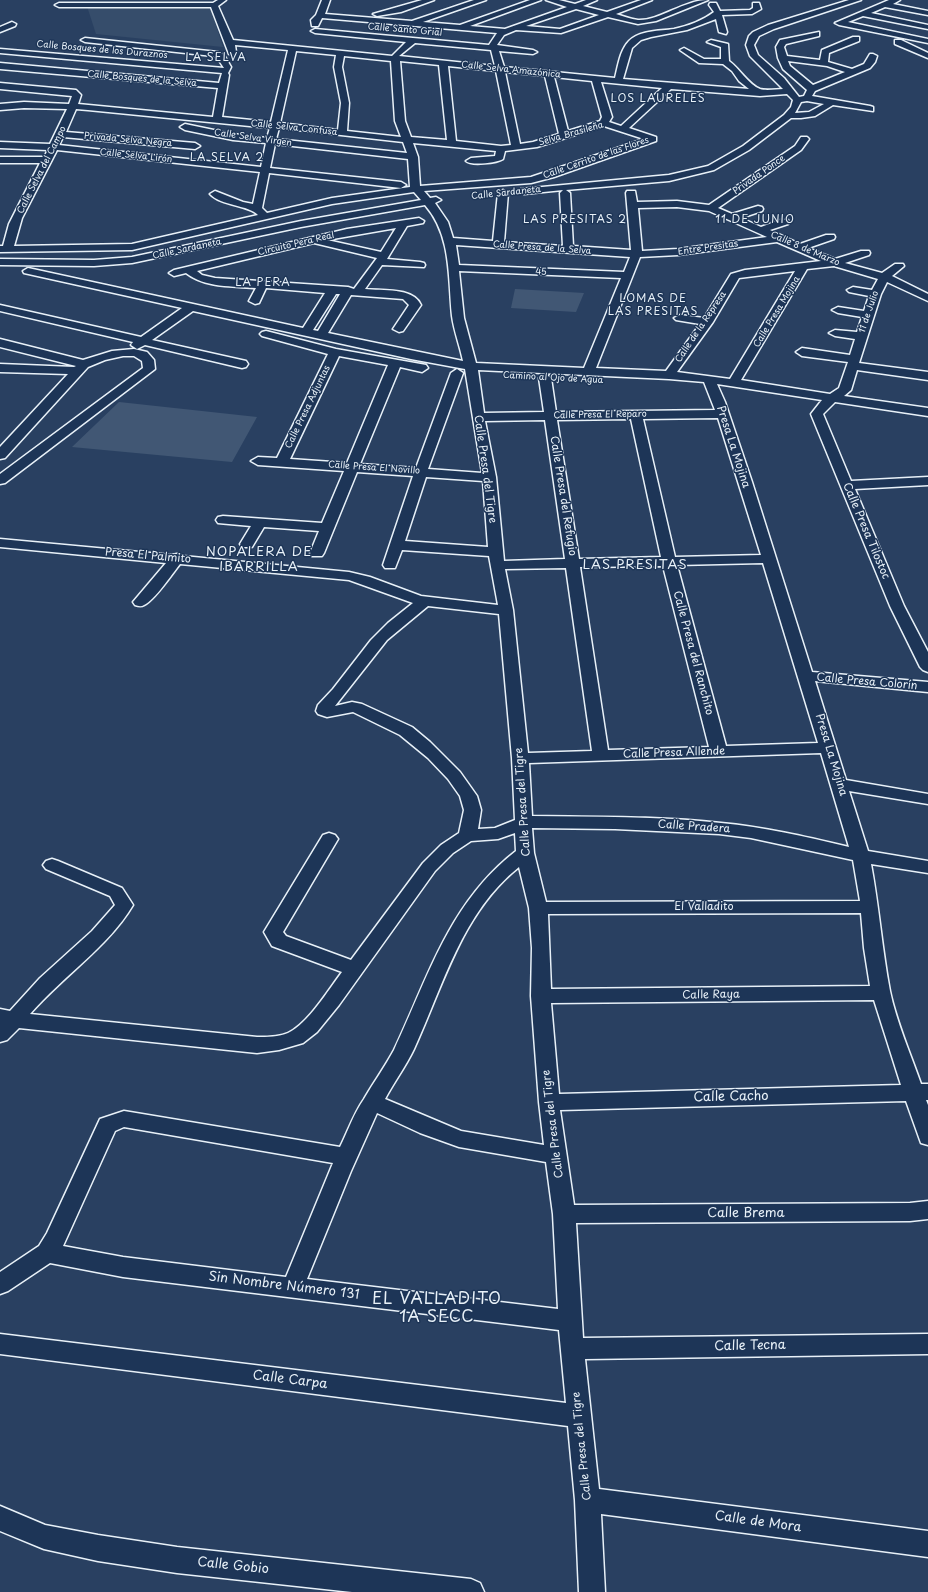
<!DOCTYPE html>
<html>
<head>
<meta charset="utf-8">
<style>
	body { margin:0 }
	canvas { display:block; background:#294061 }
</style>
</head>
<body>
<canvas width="928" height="1592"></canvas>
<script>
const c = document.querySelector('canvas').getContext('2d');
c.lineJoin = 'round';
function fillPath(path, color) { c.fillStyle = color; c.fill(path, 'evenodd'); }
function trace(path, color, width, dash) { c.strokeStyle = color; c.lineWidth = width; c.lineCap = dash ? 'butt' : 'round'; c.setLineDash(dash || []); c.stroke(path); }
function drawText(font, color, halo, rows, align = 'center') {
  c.font = font + ' "Playpen Sans",sans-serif'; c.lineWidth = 3; c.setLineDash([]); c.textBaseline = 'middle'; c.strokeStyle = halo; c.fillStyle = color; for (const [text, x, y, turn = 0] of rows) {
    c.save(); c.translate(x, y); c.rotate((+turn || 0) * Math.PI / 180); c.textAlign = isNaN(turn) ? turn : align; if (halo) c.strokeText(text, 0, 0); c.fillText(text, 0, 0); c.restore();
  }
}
fillPath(new Path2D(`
	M86,3L210,7L223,47L96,34Z`), '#364d6b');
fillPath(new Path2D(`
	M515,289L584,293L576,312L511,308Z
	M119,402L257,417L232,462L72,447Z`), '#415774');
const minor = new Path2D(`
	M218,0H226L218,6L233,40L392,56L406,42L315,33L311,31L315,29L489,45L497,33L322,18L318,26H312L311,20L316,15L322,0H330L325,14L412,21L474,0H486L423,22L460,25L530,0H541L470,26L505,29L567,7L546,0H559L575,4L586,0H597L583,6L607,12L641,0H652L616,14C623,16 631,19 638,20C659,21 684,0 708,0L656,21L638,24L608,17L561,33L516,30L504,35L497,45L533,50L537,52L533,54L499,51L504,67L615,78C618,66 620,50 629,41C640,30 660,31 674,29C688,26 702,21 714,12L709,5L710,3H716L720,11L750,10L753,8V3H759L761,9L752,14L722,15L727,32L726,34L719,32L716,19L687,30L651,37L641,40L632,48L623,79L749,89L739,81L732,71L723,64L699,63L680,50L684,48L704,59H721V47L707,42L711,40L728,44L729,61C739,68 749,85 760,89C766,91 777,89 783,89L750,56L746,45L749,36L753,32L768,25L849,0H861L774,29L759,36L754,45L758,55L784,78L799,97L804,96L807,90L783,69L778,58L776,47L780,40L819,32V36L786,44L784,47L787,56L820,60L822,50L853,37H859V41L829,53L828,62L852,69L864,64L870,54H873L877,56L875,62L870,68L815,91L812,96L870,106L873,107V111L833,105L815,116L801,118H791L749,150L714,170L669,181L566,190L570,193L573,246L631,250L626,193L627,191H635L637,202L677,201L709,205L795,146L801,137H807L809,139L801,150L718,208L732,214L758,206L762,207L763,209L762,211L741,218L761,227L780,220H788L789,222L788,224L770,230L800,244L826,235H834L835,237L834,239L808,248L835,259L861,251H869L870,253L869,255L845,263L882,273L895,264H903L904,266L892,276L928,294V301L887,282L881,294L859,363L928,372V380L857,370L851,390L844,396L928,408V416L835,402L823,414L851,481L928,477V485L855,489L904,606L928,652V672L923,670L920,667L890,606L811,414L822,400L717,384L725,402L752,482L812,672L928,682V692L815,681L846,780L928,794V804L849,791L868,851L928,861V873L871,864C879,906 882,949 890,991C896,1021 911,1055 921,1084H928V1100H926L928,1105V1145L921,1143L906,1101L560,1110L574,1205L910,1203L928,1201V1219L910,1221L576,1223L583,1338L928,1334V1354L585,1359L599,1489L928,1531V1557L601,1514L605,1592H579L575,1500L568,1426L0,1354V1334L566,1403L559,1330L123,1277L50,1263L8,1291L0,1294V1272L39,1246L47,1233L100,1119L124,1111L340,1147C348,1131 354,1113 364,1099C373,1083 385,1067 394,1050C429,976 449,903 516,851L515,833L498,839L471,841L453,853L435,871L339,1005L317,1032L303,1043L279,1050L257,1053L19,1028L7,1040L0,1042V1009L10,1011L40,978L92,931L115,905L110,896L46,869L43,865L46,861L52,859L58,861L122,888L133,905C109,946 62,977 30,1014L257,1037C267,1037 279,1037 288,1033C308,1024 329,989 342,972L272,946L264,932L323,835L329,833L335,835L338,839L283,932L286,936L351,960L423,863L441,845L459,833L464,810L460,796L448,779L428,758L400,735L353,712L327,717L318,714L316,711L318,705L333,689L371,640L388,623L413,603L349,580L180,564C172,574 154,601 144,605C141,607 138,606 135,605L133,602L166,563L0,547V539L172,555L177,554L183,556L349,572L370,577L421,596L498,605L489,556L402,550L395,568H385L383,565L413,476L357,472L324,553L322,556H312L310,553L319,531L264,527L252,547H242L240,544L251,526L218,523L216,520L218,517L223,516L322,523L344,471L258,465L251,461L258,457L277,458L328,354L262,336L260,334L262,332L266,331L336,349L426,365L428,368L422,372L400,367L360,464L416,468L451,373L457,369L463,373L428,469L482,473L465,369L411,359L193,311L152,340L246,361L248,364L246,367L242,368L145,345L137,349L131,345L133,342L0,311V305L141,337L182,308L24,273L23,271L28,268L303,328L325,293L266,288L259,303L255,304L249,301L256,288C233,286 205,288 186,273L174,276L169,273L174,270L347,229L419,218L424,221L423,223L407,226L387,259L420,262L424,263L425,265L424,267L382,265L365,289C382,291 413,287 421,305L403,331L399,332L393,329L409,305L403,299L351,295L328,333L463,361C460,346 454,331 452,316C448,278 452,236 425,205L301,227L132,263L94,266L0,265V259L94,260L132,257L301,221L421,200L414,192L332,204L132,250L0,252V246H3L9,224L40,163H0V157H44L48,150L0,148V142L50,144L67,109L24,108L0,110V104L24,102L69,104L72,96L0,89V83L76,90L81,95L78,104L213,117L218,88L0,69V63L219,83L222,73L0,53V49L224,68L218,59L213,56L85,42L81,40L85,38L218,52L224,55L231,67L228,73L229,75L222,117L271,122L288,50L235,45L236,52L235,54H229L211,7H59L55,5L59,3H213ZM576,9L599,15L560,29L526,26ZM415,43L491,50L495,66L399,56ZM296,51L336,55L334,67L341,103L338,130L280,123ZM344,56L391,61L395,121L401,137L347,131L349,103L342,67ZM400,61L439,65L447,140L411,137L405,121ZM788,61L827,66L845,72L813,85L790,66ZM448,66L496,71L511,145L501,146L456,141ZM505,72L545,76L559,134L533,142L520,144ZM554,77L592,81L602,117L600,121L568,131ZM601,82L662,88L621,126L609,122L612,117ZM671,89L760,96L787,94L793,100L791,107L784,115L743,146L708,166L669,175L521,189L519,191L524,194L563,190L560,193L563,246L504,242L508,193L503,190L498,193L493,241L453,238L448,222L435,203L441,200L436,197L430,198L424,191L531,183L554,177L656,141V137L629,128ZM807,101L824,104L809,112L795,113L801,102ZM76,109L88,110L270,128L267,138L233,134L185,124L180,127L185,130L233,140L266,143L261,167L59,145L63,137L195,149L200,146L195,143L66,132ZM604,126L644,139L531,177L420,186L418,157L413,143L496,151L495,156L471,158L466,161C471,166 497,163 503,159L505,151L537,147ZM279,128L403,142L407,153L276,139ZM275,144L408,159L410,187L332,198L267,213L262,208L269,173L401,188L406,185L401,182L270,168ZM57,150L260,172L253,204L243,202L215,191L210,194C221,206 249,205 258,215L132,244L14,246L22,218ZM677,207L709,211L767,237L678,249L642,251L638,208ZM396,228L381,252L327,240ZM777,242L821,261L745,270L731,274L704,318L680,315L674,318L676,320L700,324L666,371L596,368L640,257L678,255ZM314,243L377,258L354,289L348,287L215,278L202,275L197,271ZM456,245L630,257L624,272L459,265ZM834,266L878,279L872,290L853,287L847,290L849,292L869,296L864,311L838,307L832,310L838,313L862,317L857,332L835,330L829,333L835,336L855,339L850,355L802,348L796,352L802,356L848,362L839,388L830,394L741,380L807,269ZM459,271L621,278L584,368L476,363L464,318ZM795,271L730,379L677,372L713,322L739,278ZM336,294H340L318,331L313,330ZM339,356L388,365L347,463L290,459ZM478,370L669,379L704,382L715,410L556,412L551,378L545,374L539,378L544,412L484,413ZM718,418L761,555L675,557L643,419ZM631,419L661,557L579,559L557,420ZM545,420L565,559L504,561L496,477L485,421ZM426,477L483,481L488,547L405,541ZM763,563L818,743L726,746L677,565ZM663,566L709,747L608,750L580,567ZM566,568L592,751L528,753L513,610L505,569ZM428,606L499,614L512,758L515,820L495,828L478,829L481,810L477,796L460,772L430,742L412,727L362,704L352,702L335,706L387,640ZM821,753L849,847C807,837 764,827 721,823C658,816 594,817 532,816L529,763ZM532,828L615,829L719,834L751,838L853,860L860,901L546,902L534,853ZM519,867L529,908L532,948L531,996L539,1102L544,1145L461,1131L385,1099C394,1082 406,1066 414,1049C443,986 462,912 519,867ZM861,913L864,948L870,986L551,989L548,914ZM874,1000L901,1085L559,1094L551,1003ZM377,1113L420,1133L459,1147L546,1162L553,1214L558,1309L307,1279L351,1171ZM124,1127L333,1163L286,1277L123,1257L63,1246L115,1131Z
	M422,0H434L401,12L377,16L373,14Z
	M889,0H900L893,4L928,11V15L885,7L871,13L928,25V29L863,16L848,22L928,39V43L839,25L835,23Z
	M12,22L16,24L15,26L0,32V27Z
	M895,40H901L928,53V58L895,44Z
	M0,339L83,360L112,351L134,349L147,352L154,360L155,369L5,483L0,484V474L143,368L142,361L134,356H123L105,360L88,367L5,458L0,459V447L68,374L0,372V364L74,367L76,366L0,347Z
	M0,1506L45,1525L98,1535L177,1547L471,1579L480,1583L484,1592H352L177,1573L98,1561L44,1549L0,1531Z`);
trace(minor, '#e8f1f8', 3);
fillPath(minor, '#1d3557');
drawText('9px', '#e8f1f8', '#1d3557', [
	["Calle Santo Grial",405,30,5],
	["Calle Bosques de los Duraznos",102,50,5],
	["Calle Selva Amazónica",511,70,6],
	["Calle Bosques de la Selva",142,79,5],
	["Calle Selva Confusa",294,128,6],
	["Selva Brasileña",571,134,-16],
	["Calle Selva Virgen",253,138,8],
	["Privada Selva Negra",128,140,5],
	["Calle Selva Lirón",136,156,6],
	["Calle Cerrito de las Flores",596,158,-19],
	["Calle Selva del Campo",42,170,-63],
	["Privada Ponce",759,175,-35],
	["Calle Sardaneta",506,193,-6],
	["Circuito Pera Real",296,244,-13],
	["Calle Presa de la Selva",542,248,4],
	["Entre Presitas",708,248,-8],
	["Calle Sardaneta",187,249,-12],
	["Calle 8 de Marzo",805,249,23],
	["45",541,272,3],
	["Calle Presa Mojina",777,312,-59],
	["11 de Julio",869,312,-71],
	["Calle de la Represa",701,327,-56],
	["Camino al Ojo de Agua",553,378,3],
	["Calle Presa Adjuntas",308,407,-64],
	["Calle Presa El Reparo",600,415,-1],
	["Calle Presa El Novillo",374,468,4]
]);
c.letterSpacing = '1px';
drawText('11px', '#e8f1f8', '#1d3557', [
	["LA SELVA",216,58],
	["LOS LAURELES",658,99],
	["LA SELVA 2",227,158],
	["LAS PRESITAS 2",575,220],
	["11 DE JUNIO",755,220],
	["LA PERA",263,283],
	["LOMAS DE",653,299],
	["LAS PRESITAS",653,312]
]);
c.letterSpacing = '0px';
drawText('11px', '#e8f1f8', '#1d3557', [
	["Presa La Mojina",733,447,72],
	["Calle Presa del Tigre",485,469,82],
	["Calle Presa del Refugio",563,496,81],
	["Calle Presa Tilostoc",866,531,67],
	["Presa El Palmito",148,556,5],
	["Calle Presa del Ranchito",693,653,75],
	["Calle Presa Colorín",867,682,5],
	["Calle Presa Allende",674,753,-2],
	["Presa La Mojina",831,755,73],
	["Calle Presa del Tigre",523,802,-94],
	["Calle Pradera",694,827,4],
	["El Valladito",704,907],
	["Calle Raya",711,995,-1],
	["Calle Presa del Tigre",553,1124,-97],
	["Calle Presa del Tigre",582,1446,-96]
]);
c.letterSpacing = '1px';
drawText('13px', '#e8f1f8', '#1d3557', [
	["NOPALERA DE",259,552],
	["IBARRILLA",259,567],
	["LAS PRESITAS",635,565]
]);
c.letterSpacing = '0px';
drawText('13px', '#e8f1f8', '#1d3557', [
	["Calle Cacho",731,1097,-1],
	["Calle Brema",746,1213],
	["Sin Nombre Número 131",284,1286,7],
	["Calle Tecna",750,1346,-1],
	["Calle Carpa",290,1380,7],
	["Calle de Mora",758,1522,8],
	["Calle Gobio",233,1566,6]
]);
c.letterSpacing = '1px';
drawText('16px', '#e8f1f8', '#1d3557', [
	["EL VALLADITO",437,1300],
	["1A SECC",437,1318]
]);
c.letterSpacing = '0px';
</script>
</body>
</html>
